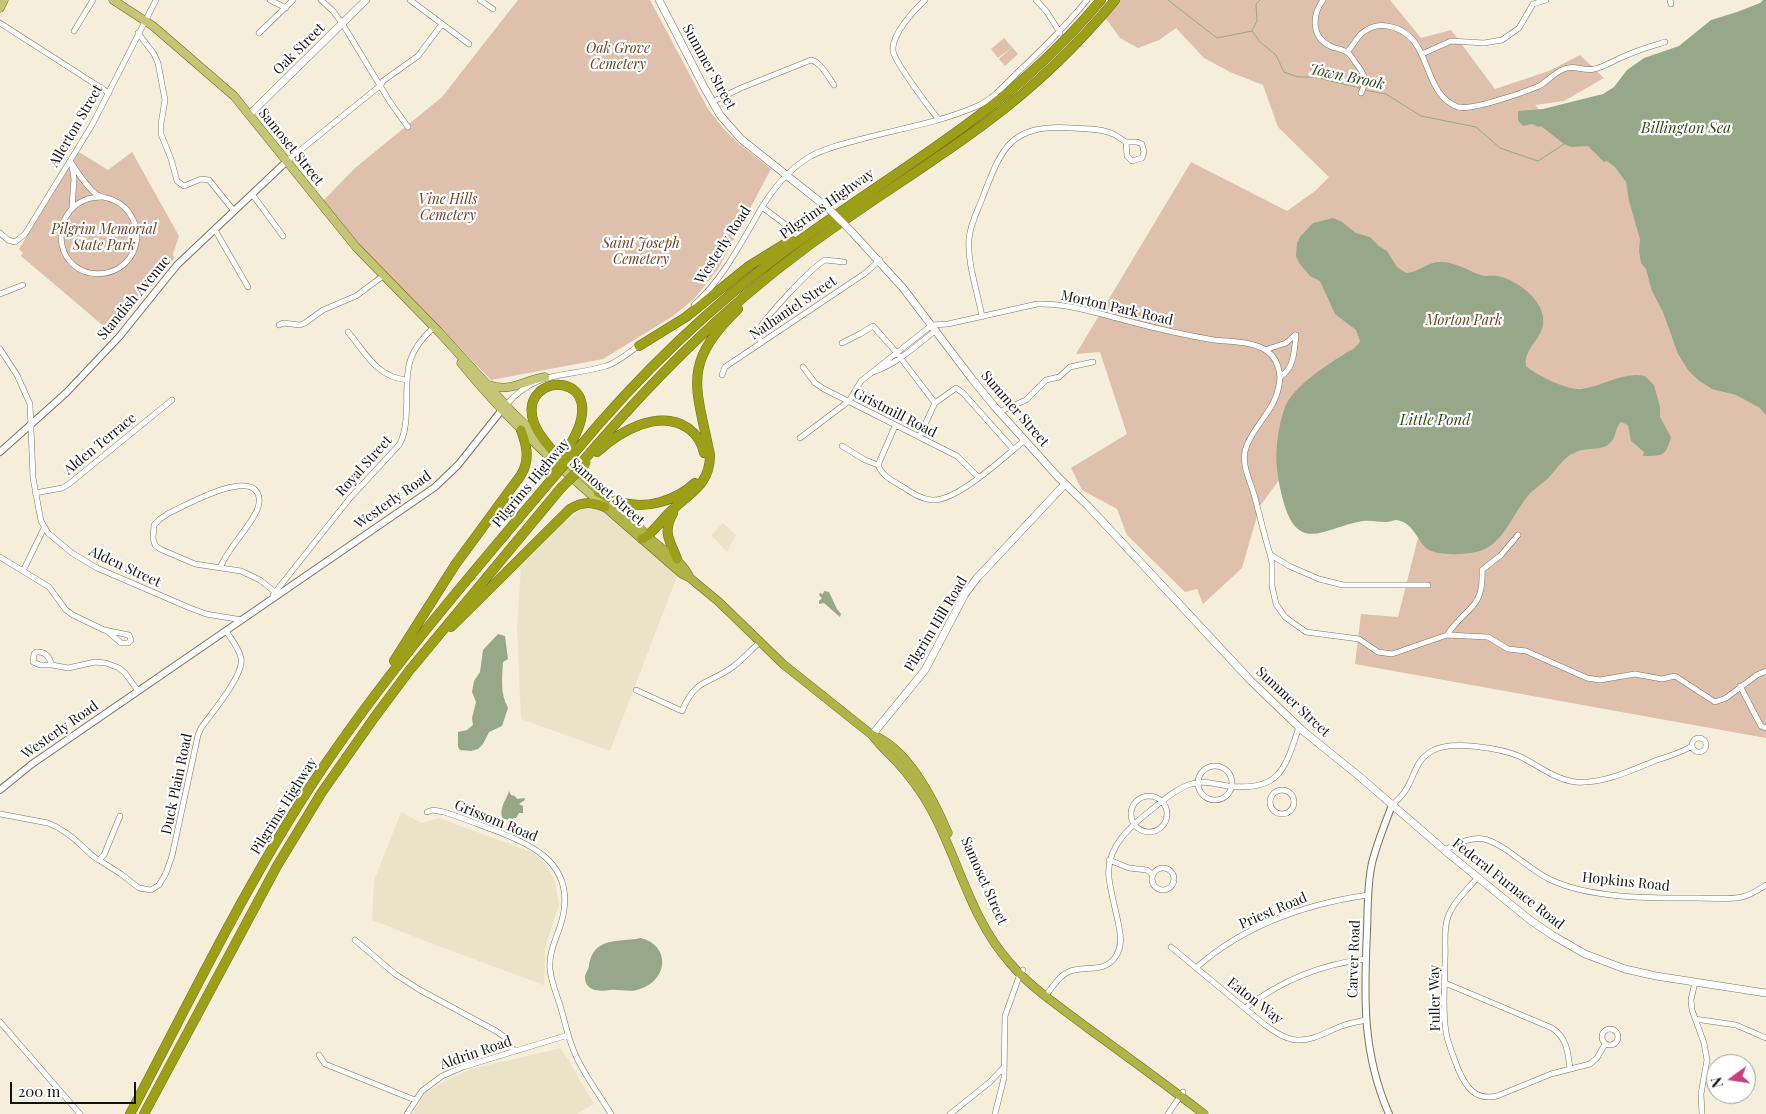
<!DOCTYPE html>
<html>
<head>
<meta charset="utf-8">
<style>
	body { margin:0 }
	#map { position:relative; width:1766px; height:1114px; overflow:hidden; background:#f4eedb; font-family:"Playfair Display",serif }
	canvas { display:block }
	.north { position:absolute; left:1706px; top:1054px; width:50px; height:50px; box-sizing:border-box; background:#fff; border:1px solid #a1a09e; border-radius:50%; rotate:256deg; font-size:14px; font-weight:700; line-height:20px; text-align:center; color:#14120c }
	.north::after { content:''; display:block; margin:auto; width:18px; height:22px; background:#c8407d; clip-path:polygon(50% 0,100% 100%,50% 72%,0 100%) }
	.scale { position:absolute; left:10px; top:1082px; width:126px; height:22px; box-sizing:border-box; border:2px solid #14120c; border-top:0; padding-left:6px; font-size:15px; line-height:18px; white-space:nowrap; color:#14120c; -webkit-text-stroke:4px #fff; paint-order:stroke }
</style>
</head>
<body>
<div id="map">
<canvas width="1766" height="1114"></canvas>
<div class="north">N</div>
<div class="scale">200 m</div>
</div>
<script>
const c = document.querySelector('canvas').getContext('2d');
c.lineJoin = 'round';
function fillPath(path, color) { c.fillStyle = color; c.fill(path, 'evenodd'); }
function trace(path, color, width, dash) { c.strokeStyle = color; c.lineWidth = width; c.lineCap = dash ? 'butt' : 'round'; c.setLineDash(dash || []); c.stroke(path); }
function drawText(font, color, halo, rows, align = 'center') {
  c.font = font + ' "Playfair Display",serif'; c.lineWidth = 4.5; c.setLineDash([]); c.textBaseline = 'middle'; c.strokeStyle = halo; c.fillStyle = color; for (const [text, x, y, turn = 0] of rows) {
    c.save(); c.translate(x, y); c.rotate((+turn || 0) * Math.PI / 180); c.textAlign = isNaN(turn) ? turn : align; if (halo) c.strokeText(text, 0, 0); c.fillText(text, 0, 0); c.restore();
  }
}
fillPath(new Path2D(`
	M585,505L602,509L678,574L610,751L521,719L517,628L521,567L563,524Z
	M723,523L736,535L727,552L711,535Z
	M401,812L422,823L439,818L534,853L546,865L555,881L559,904L545,948L544,985L441,947L372,920L374,881Z
	M561,1048L594,1104L576,1114H413L425,1093L447,1080L471,1069Z`), '#ebe3c8');
fillPath(new Path2D(`
	M518,0H650L708,109L724,129L738,143L771,169L718,269L694,299L673,316L603,359L491,380L362,247L323,201L355,168L442,97Z
	M1117,0H1390L1421,38L1451,30L1495,89L1549,71L1580,55L1604,78L1564,101L1535,105L1550,121L1569,132L1619,167L1629,188L1766,399V738L1355,664L1361,614L1398,617L1421,526L1279,480L1260,506L1242,568L1203,604L1197,589L1185,592L1127,535L1117,509L1082,490L1071,468L1127,434L1100,352L1076,354L1191,162L1287,211L1315,191L1329,177L1278,127L1263,85L1230,72L1204,58L1176,28L1159,40L1138,48L1120,38L1104,16Z
	M1004,38L1012,47L998,58L991,49Z
	M1012,47L1018,54L1005,66L999,59Z
	M79,152L108,170L132,152L179,236L173,254L174,259L113,334L21,256L23,253L19,249Z`), '#dec0ac');
fillPath(new Path2D(`
	M1763,0H1766V415L1760,408L1736,395L1712,389L1698,380L1688,370L1678,354L1663,312L1652,291L1646,269L1641,263L1639,251L1640,239L1629,201L1626,182L1615,167L1607,161L1604,162L1588,146L1571,147L1564,144L1541,126L1539,127L1532,124L1523,126L1518,120V111L1543,109L1603,94L1614,87L1627,70L1644,58L1679,46L1711,20L1737,12L1760,3Z
	M1333,218L1342,222L1356,233L1370,237L1379,246L1387,251L1397,267L1406,273C1417,273 1426,263 1438,262C1455,261 1466,270 1481,275C1486,277 1492,275 1497,276C1515,279 1541,298 1543,317C1546,339 1523,346 1526,366C1536,375 1568,391 1582,389C1601,387 1624,371 1645,376L1654,385L1660,407V417L1671,437C1666,456 1663,456 1643,456L1644,452L1631,441L1628,425L1621,422C1614,428 1617,438 1609,444C1601,451 1586,447 1576,452C1561,458 1556,472 1544,482C1538,487 1531,491 1527,497C1513,514 1505,539 1485,549C1474,555 1436,557 1426,548C1416,538 1413,523 1397,520C1393,520 1390,522 1386,522C1378,522 1371,520 1363,521C1325,527 1298,556 1283,500C1276,472 1274,454 1280,425C1281,419 1283,413 1285,407C1293,387 1325,366 1343,355C1350,350 1356,349 1360,341L1356,330L1335,314L1320,281L1310,276L1299,263L1296,256L1297,243L1300,237L1313,223Z
	M824,591L829,592L837,609L841,614L840,617L824,603L819,604V601L822,598L819,595L820,593L823,594Z
	M498,634L505,636L508,659L503,662C502,678 500,693 508,708L502,726L489,732L483,744L478,749L471,751L460,750L458,747V732L467,730L473,725L472,718L476,702L472,692L474,681L480,672L483,650Z
	M509,791L511,795L515,796L517,799L524,798L525,800L519,804L523,806V813H519L516,818H513L512,820L503,819C498,809 506,801 509,791Z
	M641,938C671,946 668,980 640,989C630,993 620,989 610,990C600,992 584,991 585,976C586,972 589,969 589,965C590,958 593,950 600,946C610,939 628,941 641,938Z`), '#97a889');
trace(new Path2D(`
	M1168,0L1217,38L1252,31L1260,42L1276,55L1284,72L1298,77H1314L1360,88
	M1252,31L1257,21L1256,4L1260,0
	M1364,90L1386,94L1421,116L1476,127L1500,148L1538,161L1564,144`), '#97a889', 1);
const minor = new Path2D(`
	M270,0L286,8
	M321,0L333,11L342,23L390,102L408,127
	M410,0L469,44
	M480,0L493,9
	M925,0C914,10 891,35 893,51C895,63 929,107 938,119
	M1036,0L1047,12L1060,33
	M1323,0C1312,15 1311,37 1330,46C1336,49 1343,49 1348,53C1351,55 1353,59 1355,62C1364,73 1368,80 1361,93
	M1670,0L1671,4
	M0,23L109,93
	M74,31L93,0
	M138,33L154,54L158,63L165,100L161,124V134L171,159L177,181L184,186L201,179L209,180L234,211
	M259,33L293,0
	M1347,52C1352,47 1356,39 1361,34C1380,17 1408,28 1419,49C1430,69 1433,98 1458,107C1471,111 1525,92 1539,86C1548,81 1555,72 1564,69C1575,64 1583,72 1594,69C1605,67 1614,60 1625,56C1638,50 1652,46 1665,42
	M1422,54L1451,41L1484,43L1502,40L1519,28L1533,4L1546,0
	M712,102L741,88L811,60C821,62 828,77 834,85
	M70,161C78,172 85,186 96,194C101,198 107,197 113,200C131,207 141,229 135,247C124,283 70,283 62,245C57,218 75,197 102,197
	M287,161L381,85L383,81L418,56L442,24
	M72,166L74,179L72,207
	M252,194L283,236
	M786,225L762,207C775,186 790,168 811,156C826,148 842,144 858,140C897,129 938,123 975,107C991,101 1004,86 1016,74C1041,50 1065,27 1087,0
	M215,230L248,287
	M0,233L8,240L15,242L25,234L92,125L156,0
	M0,294L23,285
	M694,305C724,278 742,241 762,207
	M982,317C978,293 967,263 969,239C970,225 977,212 982,199C1002,147 1010,124 1072,128C1085,129 1101,128 1113,134C1118,136 1122,140 1126,142L1127,156L1132,161L1142,158L1144,152L1142,144L1137,142H1126
	M279,325L283,323L300,325L305,323L323,310L356,296L383,276
	M348,332C366,353 376,377 407,380
	M1296,335C1294,350 1295,368 1280,377C1278,409 1258,419 1247,445C1239,463 1251,481 1255,498C1260,516 1264,535 1270,554L1272,563V586L1276,604L1285,617L1306,632L1359,639L1378,652L1392,654L1447,635L1488,637L1508,649L1526,651L1587,678L1600,680L1635,674L1662,679L1675,676L1715,702L1726,698L1757,675L1766,671
	M761,343L757,333C764,318 811,268 825,260L844,262
	M842,343L860,334L873,326L896,352L935,403
	M0,349L17,375L30,404L33,478L41,521L48,533L72,553L97,568L190,608L206,614L242,620
	M1265,350L1286,343L1295,335
	M803,367L815,383L824,389L957,456L978,477
	M873,372C897,364 917,345 936,330
	M722,375L725,367L864,274L880,260
	M506,405C537,369 566,378 606,366C618,362 629,353 639,345
	M999,412L1026,400L1046,380L1059,377L1070,367L1093,362
	M895,426L878,465C882,476 893,481 903,487C912,493 921,499 932,500C957,502 1005,456 1025,440
	M919,437L935,403L956,388L963,393L1013,449
	M800,438L849,401L861,381L932,325L948,324L1037,304C1067,303 1096,313 1124,320C1154,328 1184,335 1214,340C1230,342 1253,341 1267,351C1276,357 1279,367 1280,377
	M842,446L865,460L878,465
	M35,493L62,488L69,484L172,400
	M1271,555L1289,566L1319,579L1343,585H1428
	M0,557L23,571L44,528
	M220,568C228,548 245,533 255,514C259,507 261,499 257,492C244,472 185,506 169,513L160,519L154,525L153,538L155,545L160,549L195,564L241,571L260,580L275,592
	M23,571L49,587L66,610L73,615L104,630L129,635L131,640L128,643H121L106,630
	M273,595L350,498L399,445C404,437 405,429 406,419C409,378 399,359 434,327
	M1447,635C1465,607 1484,610 1482,570L1501,555L1518,535
	M52,665C49,657 46,651 36,652L34,654L33,662L40,665H52L68,668L95,662L106,663L119,668L125,673L138,691
	M1740,686L1761,726L1766,728
	M636,690L682,711C696,677 709,685 734,666C743,659 751,650 760,642
	M1692 745a7 7 0 1 1 14 0a7 7 0 1 1-14 0Z
	M1198 783a17 17 0 1 1 34 0a17 17 0 1 1-34 0Z
	M1270 802a12 12 0 1 1 24 0a12 12 0 1 1-24 0Z
	M1131 814a18 18 0 1 1 36 0a18 18 0 1 1-36 0Z
	M1392,805C1398,800 1403,795 1407,788C1415,774 1416,760 1432,751C1451,740 1501,748 1521,757C1539,766 1556,780 1576,782C1604,784 1632,770 1657,760C1669,756 1681,753 1692,746
	M427,812L433,810L444,812C460,817 475,823 491,829C529,843 571,861 564,910C562,930 548,948 550,969C551,981 556,993 560,1005C565,1022 568,1039 576,1056C585,1076 599,1094 611,1114
	M0,814L48,823C61,828 73,837 83,847C88,851 92,857 99,860L104,855L120,816
	M1444,850C1456,845 1471,836 1484,839C1505,844 1528,869 1549,879C1590,899 1651,898 1696,898C1711,898 1727,900 1742,897C1751,895 1758,890 1766,885
	M99,860L121,874L139,888L151,890L159,885L166,873L172,856L198,735L201,728C211,714 245,674 241,658C239,648 231,639 226,631
	M1109,860L1129,868L1147,870L1152,874
	M1152 879a11 11 0 1 1 22 0a11 11 0 1 1-22 0Z
	M1478,877C1468,889 1453,902 1448,917C1443,929 1446,946 1445,959C1445,983 1442,1009 1446,1032C1448,1045 1454,1057 1458,1069C1466,1087 1475,1101 1497,1096L1551,1074L1590,1064L1597,1058L1605,1044
	M355,940L395,974L420,990L496,1031L506,1038L514,1051
	M1171,947L1265,1025C1275,1032 1285,1039 1297,1040C1313,1041 1328,1031 1342,1026C1350,1023 1358,1022 1365,1020
	M1196,968C1244,925 1306,904 1368,895
	M1695,982L1691,1000L1692,1010L1704,1043L1707,1060L1701,1094L1702,1114
	M1445,983L1552,1028C1567,1038 1568,1052 1570,1069
	M1045,996C1053,988 1057,977 1068,972C1084,965 1105,974 1116,956C1122,946 1121,937 1119,927C1116,910 1111,895 1109,878C1105,846 1133,824 1156,806C1166,798 1178,788 1191,784C1203,780 1216,784 1228,786C1280,792 1285,769 1299,727
	M1245,1008C1281,981 1321,964 1366,959
	M1695,1019L1736,1025L1766,1038
	M0,1022L80,1114
	M1602 1037a8 8 0 1 1 16 0a8 8 0 1 1-16 0Z
	M319,1055L325,1064L415,1100
	M407,1114L422,1091L442,1076L463,1067L568,1035
	M950,1114L990,1082L1004,1067
	M995,1114L1004,1078L1005,1016L1020,974L1023,970
	M1168,1114L1183,1092`);
const tertiary = new Path2D(`
	M0,452L66,393L119,337L177,265L287,161
	M0,790L32,764L435,487L458,465L505,406
	M1389,1114C1362,1053 1364,996 1367,931C1368,908 1367,885 1372,863C1377,843 1385,824 1392,805`);
const secondary = new Path2D(`
	M659,0L704,87L720,115L741,139L829,209
	M250,114L366,0
	M851,231L903,288L972,379L994,406L1058,477L1088,506L1251,681L1302,730L1360,777L1449,854L1530,920L1552,935L1585,954L1625,969L1656,976L1766,993
	M872,735L925,670L965,594L977,578L1065,484`);
const primary = new Path2D(`
	M113,0L153,26L234,96L356,247L438,331L513,413L540,439
	M0,8L4,0
	M461,363C504,416 552,461 604,506
	M489,385C510,393 524,380 545,377`);
const trunk = new Path2D(`
	M551,449C585,479 620,508 652,540C666,553 682,560 690,578
	M605,507L682,574L690,578L719,602L783,664L872,735C879,745 887,752 895,760C909,775 921,791 931,809C959,860 970,918 1010,963C1031,988 1059,1006 1085,1026C1125,1055 1165,1084 1204,1114
	M872,735C907,746 935,802 948,833`);
const motorway = new Path2D(`
	M639,346L686,317L749,266L791,240
	M551,449C545,441 537,433 534,423C515,369 619,368 568,448
	M575,452C638,376 708,308 788,249C849,204 914,164 974,119C1021,84 1064,44 1101,0
	M597,452C619,432 658,408 688,428C696,434 702,443 704,453
	M583,461C650,383 721,310 804,249C863,205 927,167 987,122C1034,87 1078,45 1115,0
	M598,492C605,495 613,500 620,502C645,510 676,501 695,483
	M673,513C662,533 670,540 677,559
	M642,539C654,533 661,520 671,511C690,493 710,485 710,455C696,385 681,365 738,309
	M451,627L570,509C583,501 592,502 605,507
	M394,661L455,565L521,475C530,460 527,446 521,430
	M130,1114C189,1003 245,886 314,781C385,674 469,577 552,479
	M144,1114L277,866L322,792L374,718L409,671L561,488`);
trace(minor, '#7a7463', 6);
trace(tertiary, '#7a7463', 8);
trace(secondary, '#7a7463', 8);
trace(primary, '#6c6e14', 9);
trace(trunk, '#6c6e14', 9);
trace(motorway, '#6c6e14', 10);
trace(minor, '#fff', 5);
trace(tertiary, '#fff', 6);
trace(secondary, '#fff', 7);
trace(primary, '#c4c675', 8);
trace(trunk, '#b0b347', 8);
trace(motorway, '#9ca019', 9);
const secondaryBridge = new Path2D(`
	M829,209L851,231`);
const motorwayBridge = new Path2D(`
	M549,474L568,448
	M552,479L575,452
	M561,488L586,463`);
trace(secondaryBridge, '#7a7463', 8, []);
trace(motorwayBridge, '#6c6e14', 10, []);
trace(secondaryBridge, '#fff', 7);
trace(motorwayBridge, '#9ca019', 9);
drawText('14px', '#14120c', '#fff', [
	["Oak Street",299,49,-45],
	["Summer Street",709,67,61],
	["Allerton Street",76,126,-60],
	["Samoset Street",291,147,51],
	["Pilgrims Highway",827,204,-35],
	["Westerly Road",723,245,-57],
	["Standish Avenue",134,298,-50],
	["Nathaniel Street",793,308,-34],
	["Morton Park Road",1117,308,13],
	["Summer Street",1015,409,49],
	["Gristmill Road",895,413,27],
	["Alden Terrace",100,444,-39],
	["Royal Street",364,466,-48],
	["Pilgrims Highway",531,483,-50],
	["Samoset Street",607,492,41],
	["Westerly Road",393,500,-35],
	["Alden Street",125,567,25],
	["Pilgrim Hill Road",936,624,-59],
	["Summer Street",1293,702,43],
	["Westerly Road",60,730,-35],
	["Duck Plain Road",177,784,-78],
	["Pilgrims Highway",284,806,-58],
	["Grissom Road",496,821,22],
	["Samoset Street",984,881,66],
	["Hopkins Road",1626,882,6],
	["Federal Furnace Road",1508,884,38],
	["Priest Road",1273,911,-23],
	["Carver Road",1354,959,-88],
	["Fuller Way",1435,998,-91],
	["Eaton Way",1255,1001,38],
	["Aldrin Road",476,1053,-19]
]);
drawText('italic 14px', '#6e4121', '#fff', [
	["Oak Grove",618,49],
	["Cemetery",618,65],
	["Vine Hills",448,200],
	["Cemetery",448,216],
	["Pilgrim Memorial",104,230],
	["State Park",104,246],
	["Saint Joseph",641,244],
	["Cemetery",641,260],
	["Morton Park",1464,321]
]);
drawText('italic 15px', '#304617', '#fff', [
	["Town Brook",1347,77,12],
	["Billington Sea",1686,128],
	["Little Pond",1435,420]
]);
</script>
</body>
</html>
